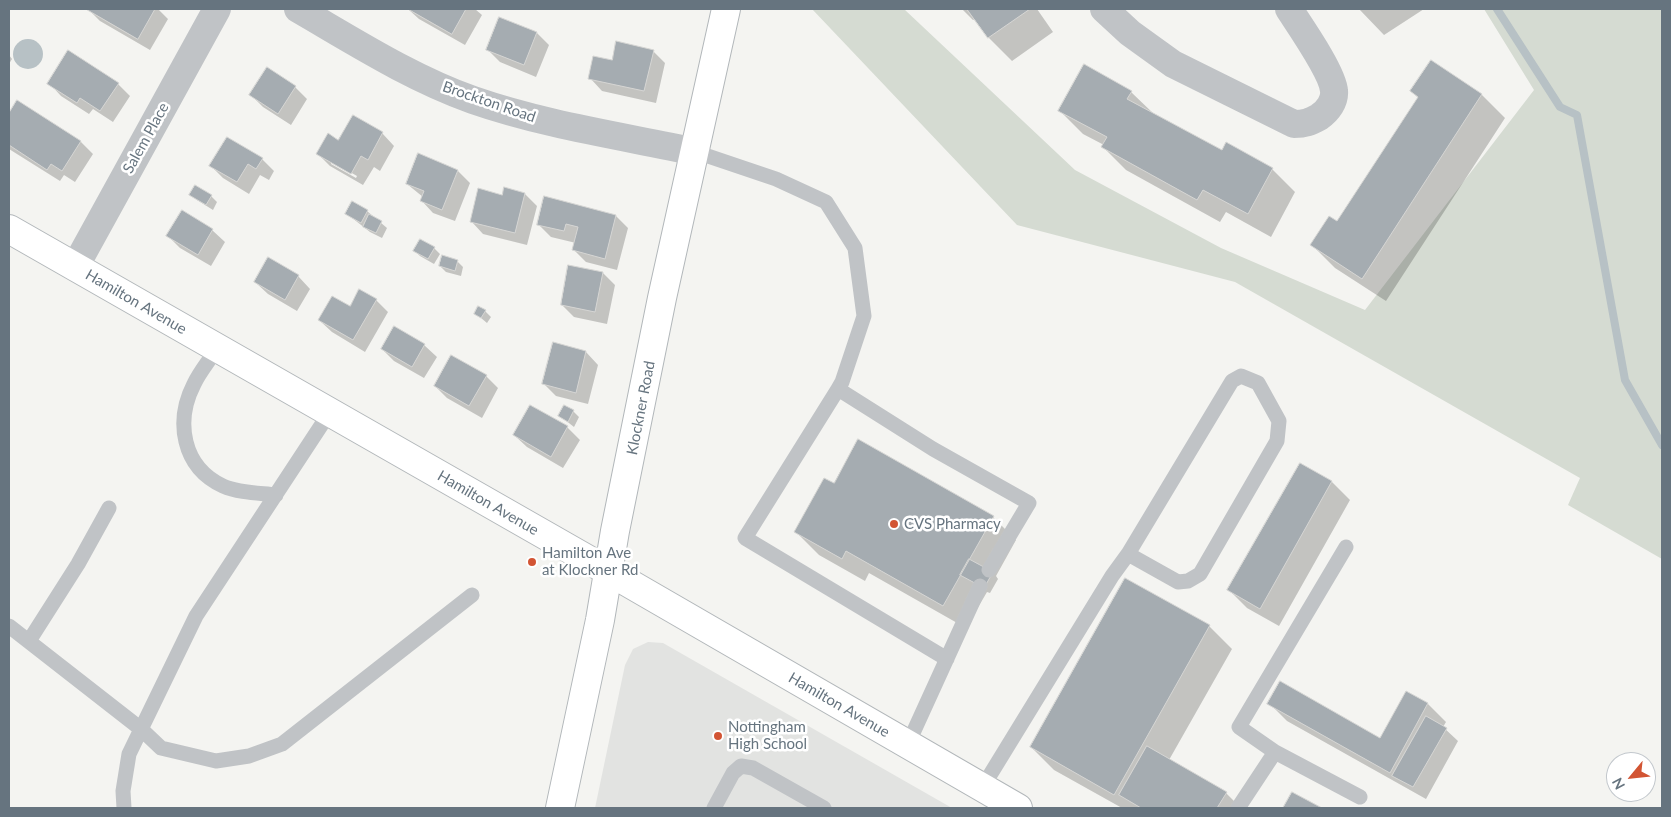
<!DOCTYPE html>
<html>
<head>
<meta charset="utf-8">
<style>
	body { margin:0 }
	#map { position:relative; width:1671px; height:817px; overflow:hidden; background:#f4f4f1; font-family:Lato,sans-serif }
	canvas { display:block }
	.frame { position:absolute; inset:0; border:10px solid #66747f; pointer-events:none }
	.north { position:absolute; left:1606px; top:752px; width:50px; height:50px; box-sizing:border-box; background:#fff; border:1px solid #c2c7cc; border-radius:50%; rotate:242deg; font-size:14px; font-weight:700; line-height:20px; text-align:center; color:#66747f }
	.north::after { content:''; display:block; margin:auto; width:18px; height:22px; background:#d25433; clip-path:polygon(50% 0,100% 100%,50% 72%,0 100%) }
</style>
</head>
<body>
<div id="map">
<canvas width="1671" height="817"></canvas>
<div class="frame"></div>
<div class="north">N</div>
</div>
<script>
const c = document.querySelector('canvas').getContext('2d');
c.lineJoin = 'round';
function fillPath(path, color) { c.fillStyle = color; c.fill(path, 'evenodd'); }
function trace(path, color, width, dash) { c.strokeStyle = color; c.lineWidth = width; c.lineCap = dash ? 'butt' : 'round'; c.setLineDash(dash || []); c.stroke(path); }
function drawText(font, color, halo, rows, align = 'center') {
  c.font = font + ' Lato,sans-serif'; c.lineWidth = 5; c.setLineDash([]); c.textBaseline = 'middle'; c.strokeStyle = halo; c.fillStyle = color; for (const [text, x, y, turn = 0] of rows) {
    c.save(); c.translate(x, y); c.rotate((+turn || 0) * Math.PI / 180); c.textAlign = isNaN(turn) ? turn : align; if (halo) c.strokeText(text, 0, 0); c.fillText(text, 0, 0); c.restore();
  }
}
fillPath(new Path2D(`
	M648,642L663,643L952,808H595L625,665L633,649Z`), '#e2e3e1');
fillPath(new Path2D(`
	M812,9H904L1075,170L1221,248L1365,310L1534,90L1484,9H1662V559L1568,505L1580,478L1235,282L1017,225Z`), '#d5dbd2');
fillPath(new Path2D(`
	M13 54a15 15 0 1 1 30 0a15 15 0 1 1-30 0Z`), '#b7c1c5');
fillPath(new Path2D(`
	M88,9H158L168,19L150,50L100,21Z
	M408,9H475L482,15L465,45L419,19Z
	M962,9H1037L1053,32L1012,61L989,38L976,19L973,20Z
	M1359,9H1424L1384,35Z
	M537,33L549,45L536,77L500,62L488,50Z
	M653,51L665,63L656,103L602,91L590,78L613,61Z
	M9,55L12,59L9,64Z
	M1431,62L1482,95L1505,118L1386,301L1335,268L1312,245L1337,223L1418,98L1412,91Z
	M49,83L118,84L130,96L113,122L93,109L89,114L61,96Z
	M295,87L307,99L291,125L263,107L251,95Z
	M1131,92L1155,115L1223,152L1272,169L1295,192L1271,237L1226,212L1220,222L1126,170L1103,147L1104,145L1083,134L1060,111Z
	M18,101L81,142L93,154L75,182L64,175L60,181L9,149V115Z
	M382,133L394,146L380,171L374,167L363,185L330,166L318,154L339,141ZM331,161L357,176L356,178L331,164Z
	M262,159L274,171L269,180L260,175L249,194L223,178L211,166Z
	M458,171L470,183L455,221L433,213L421,200L423,197L407,184Z
	M505,189L525,194L537,206L527,245L483,234L471,221L503,196Z
	M191,195L211,196L217,202L213,210L197,200Z
	M367,211L387,228L382,238L370,232L347,214Z
	M616,216L628,228L617,270L586,262L574,250L576,243L551,237L538,224Z
	M212,230L225,242L211,266L180,248L168,236Z
	M434,248L440,254L434,264L420,256L414,250Z
	M457,261L463,267L461,276L446,272L440,266Z
	M603,273L615,285L607,324L574,317L562,305Z
	M298,276L310,289L297,311L268,294L255,282Z
	M376,300L388,312L365,352L332,332L319,320Z
	M485,311L491,317L487,323L475,313Z
	M554,344L586,352L598,365L588,404L556,396L543,383Z
	M424,345L437,357L424,378L394,361L382,349Z
	M486,376L498,388L482,418L447,398L435,386Z
	M530,406L567,427L580,440L563,468L527,447L514,435Z
	M573,411L579,417L574,427L560,416Z
	M1300,464L1332,482L1350,500L1279,626L1247,608L1229,590Z
	M834,485L993,517L1016,540L996,576L998,579L990,593L987,592L966,628L869,573L865,581L819,555L796,532Z
	M1209,626L1232,649L1169,760L1226,793L1241,808H1122L1054,770L1031,747Z
	M1407,693L1428,704L1446,722L1443,727L1458,741L1426,799L1287,721L1269,703L1381,740Z`), '#0003');
trace(new Path2D(`
	M1497,9L1560,107L1577,115L1625,380L1662,445`), '#b7c1c5', 8);
const building = new Path2D(`
	M86,9H155L138,39Z
	M408,9H466L452,34Z
	M967,9H1030L988,38Z
	M499,17L537,32L524,65L486,50Z
	M616,41L654,50L644,91L588,79L593,56L612,60Z
	M68,50L119,83L100,111L80,98L77,103L47,84Z
	M1431,60L1482,94L1362,279L1310,245L1329,216L1337,221L1418,97L1410,91Z
	M1084,64L1132,91L1127,99L1222,150L1226,142L1273,168L1248,214L1203,190L1197,200L1101,147L1107,137L1058,111Z
	M267,67L296,86L278,114L249,95Z
	M17,100L81,141L62,171L51,164L47,170L9,145V113Z
	M353,115L383,132L368,160L361,156L351,174L316,154L328,133L338,140Z
	M227,137L263,158L256,169L248,164L237,182L209,166Z
	M418,153L458,170L442,210L420,201L424,191L406,184Z
	M195,185L212,195L206,205L189,195Z
	M504,187L525,193L515,233L470,222L478,188L502,195Z
	M544,196L616,215L605,259L572,250L578,227L566,224L564,231L537,225Z
	M352,201L368,210L361,223L345,214Z
	M182,210L213,229L198,255L166,236Z
	M369,214L382,221L376,233L363,227Z
	M420,239L435,247L428,259L413,251Z
	M442,255L458,260L455,271L439,266Z
	M268,257L299,275L285,300L254,282Z
	M568,265L603,272L595,312L561,305Z
	M359,289L377,299L353,340L318,320L332,296L350,306Z
	M478,306L486,310L481,318L474,314Z
	M394,326L425,344L412,367L381,349Z
	M553,342L586,351L576,393L542,384Z
	M451,355L487,375L469,406L434,386Z
	M530,405L568,426L551,457L513,435Z
	M564,405L574,410L568,422L558,416Z
	M858,439L994,516L943,606L846,551L842,559L794,532L824,478L834,483Z
	M1300,463L1332,481L1260,609L1227,590Z
	M969,559L993,572L984,588L960,575Z
	M1125,578L1210,625L1114,795L1030,747Z
	M1280,681L1380,738L1406,691L1428,703L1390,773L1267,704Z
	M1426,716L1447,728L1413,787L1392,776Z
	M1147,746L1227,792L1217,808H1141L1119,795Z
	M1292,792L1322,808H1283Z`);
fillPath(building, '#a5acb1');
trace(building, '#d5d5d3', 1);
const secondary = new Path2D(`
	M9,229L608,571L1018,808
	M560,808L600,620L615,531L662,298L726,9`);
trace(secondary, '#b2b7ba', 30);
trace(new Path2D(`
	M696,152L776,179L826,202L855,248L864,316L842,382L838,389
	M217,348C210,360 200,371 194,384C175,421 182,467 223,486C239,493 259,493 276,495
	M1346,547L1239,727L1275,752L1360,797
	M9,626L141,729L161,748L216,761L249,756L282,744L472,595
	M29,641L78,564L109,508
	M947,659L745,538L838,389L933,449L1029,503L989,570
	M908,744L980,586
	M982,788L1112,576L1128,554L1232,381L1241,376L1258,383L1279,421L1277,441L1200,574L1188,581L1178,582L1128,554
	M124,808L123,791L129,754L196,616L330,412
	M714,808L733,773L741,766L753,768L824,808
	M1238,808L1275,752`), '#c0c3c6', 15);
trace(new Path2D(`
	M298,9C355,42 411,78 473,100C545,125 622,136 696,152
	M1104,9L1130,33L1173,64L1294,124C1305,124 1310,122 1319,117C1328,111 1335,101 1334,91C1333,73 1300,26 1289,9
	M75,267L217,9`), '#c0c3c6', 28);
trace(secondary, '#fff', 28);
for (const [x, y, r, color] of [
	[894,524,5,"#d25433"],
	[532,562,5,"#d25433"],
	[718,736,5,"#d25433"]
]) { const dot = new Path2D(); dot.arc(x, y, r, 0, 2 * Math.PI); c.fillStyle = color; c.fill(dot); trace(dot, '#fff', 2); }
drawText('15px', '#66747f', '#fff', [
	["Brockton Road",489,102,19],
	["Salem Place",146,138,-61],
	["Hamilton Avenue",136,302,30],
	["Klockner Road",641,408,-79],
	["Hamilton Avenue",488,503,30],
	["Hamilton Avenue",839,705,30]
]);
drawText('15px', '#66747f', '#fff', [
	["CVS Pharmacy",904,524],
	["Hamilton Ave",542,553],
	["at Klockner Rd",542,570],
	["Nottingham",728,727],
	["High School",728,744]
], 'left');
</script>
</body>
</html>
